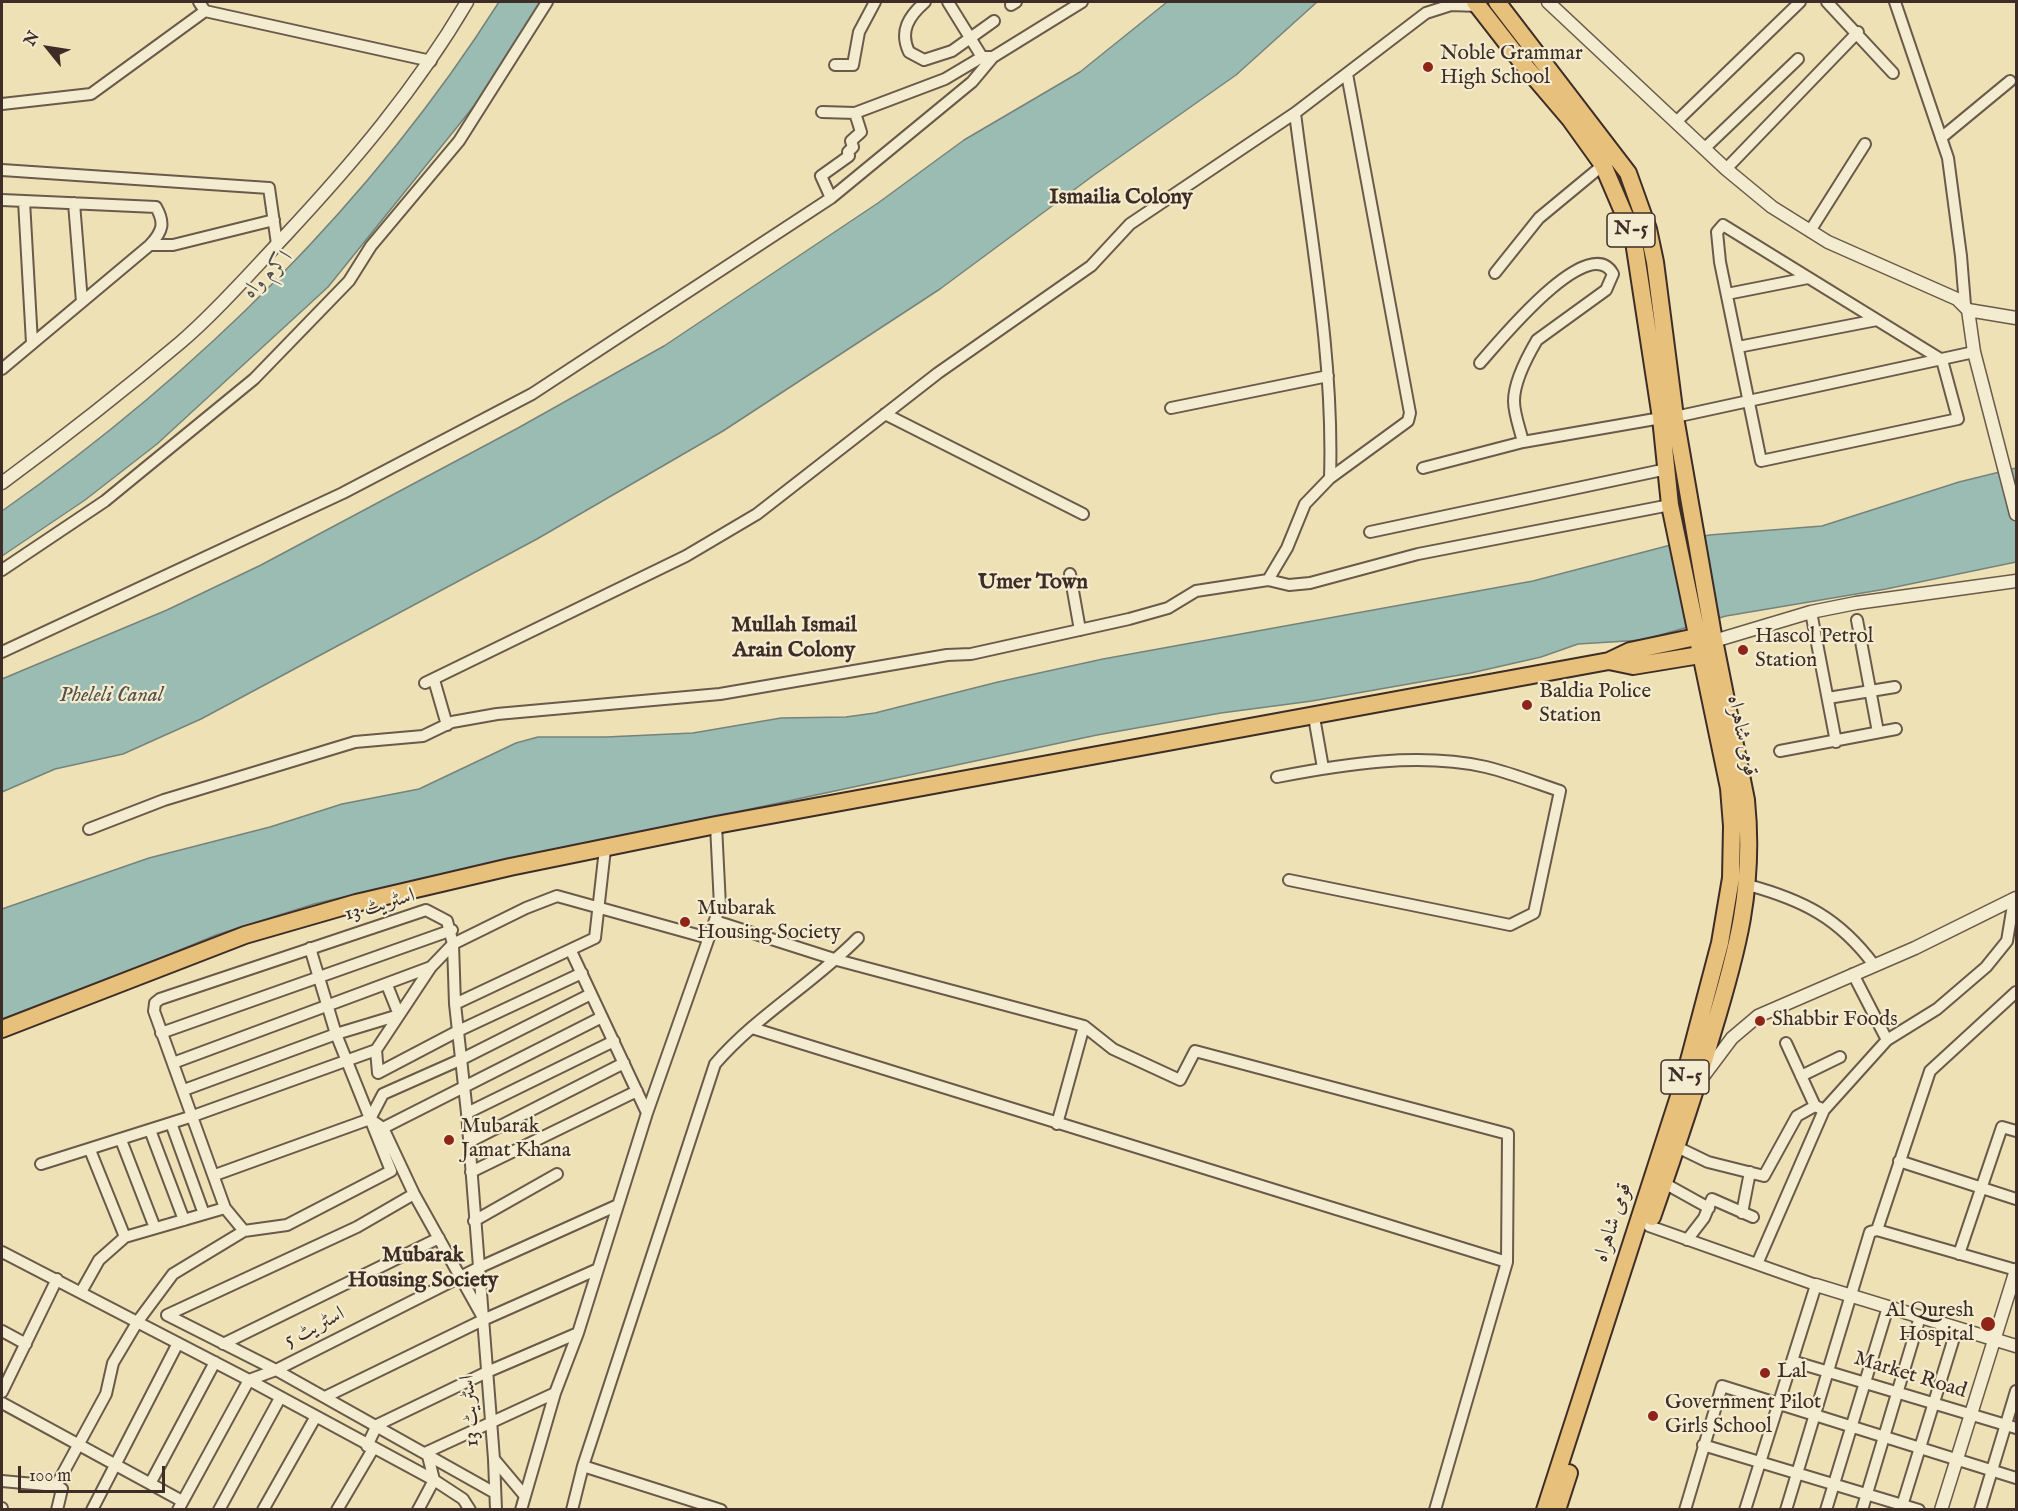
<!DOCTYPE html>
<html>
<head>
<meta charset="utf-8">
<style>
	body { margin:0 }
	#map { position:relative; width:2018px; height:1511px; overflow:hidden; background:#eee1b6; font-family:"IM FELL English",serif }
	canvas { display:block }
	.frame { position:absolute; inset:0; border:3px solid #3e2d26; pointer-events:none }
	.north { position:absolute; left:18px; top:18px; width:60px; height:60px; -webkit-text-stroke:4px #f4ecd0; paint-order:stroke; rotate:300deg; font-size:16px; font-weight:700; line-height:24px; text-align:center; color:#3e2d26 }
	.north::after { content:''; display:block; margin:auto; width:21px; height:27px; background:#3e2d26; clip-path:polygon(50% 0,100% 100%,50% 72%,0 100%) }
	.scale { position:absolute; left:18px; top:1466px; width:147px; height:27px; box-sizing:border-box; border:3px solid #3e2d26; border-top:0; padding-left:8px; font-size:18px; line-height:21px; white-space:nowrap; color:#3e2d26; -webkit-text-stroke:4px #f4ecd0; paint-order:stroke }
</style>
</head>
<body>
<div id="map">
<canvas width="2018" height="1511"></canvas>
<div class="frame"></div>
<div class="north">N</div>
<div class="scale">100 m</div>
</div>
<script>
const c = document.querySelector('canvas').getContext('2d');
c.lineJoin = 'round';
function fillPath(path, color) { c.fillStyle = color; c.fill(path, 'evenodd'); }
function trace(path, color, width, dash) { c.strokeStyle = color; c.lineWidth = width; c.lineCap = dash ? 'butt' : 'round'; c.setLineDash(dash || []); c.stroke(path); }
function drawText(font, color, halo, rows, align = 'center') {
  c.font = font + ' "IM FELL English",Amiri,serif'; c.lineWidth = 4.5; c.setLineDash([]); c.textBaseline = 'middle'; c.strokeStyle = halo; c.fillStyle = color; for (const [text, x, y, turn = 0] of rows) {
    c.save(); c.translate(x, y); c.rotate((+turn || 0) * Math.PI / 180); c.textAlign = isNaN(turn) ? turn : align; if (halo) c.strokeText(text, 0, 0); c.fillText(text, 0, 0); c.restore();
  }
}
const water = new Path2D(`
	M499,2H540L511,52L474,106L328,287L157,444L85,500L2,556V511C196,375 372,202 499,2Z
	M1167,2H1317L1236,75L1094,175L940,289L723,431L537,539L201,719L123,754L55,769L2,792V679L167,610L261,565L518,428L664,346L878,203L964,140L1080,72Z
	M2016,468V562L1886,589L1726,616L1643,640L1578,644L1541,657L1471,673L1312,701L1221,713L1097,735L390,886L314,904L216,935L2,1024V909L149,858L270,827L342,804L419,789L516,743L538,737H606L693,733L781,718L846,717L875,713L998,682L1103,659L1533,581L1709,535L1822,526L1959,482Z`);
fillPath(water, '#9abcb3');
trace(water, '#75837b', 1.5);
const minor = new Path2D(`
	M199,2L205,11L431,61
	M925,2C909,16 899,31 909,52L924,60L952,51L994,21
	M948,2L982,57
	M1827,2L1893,73
	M1895,2L1948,158L1961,256L1965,305
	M1011,5L1016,2
	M835,65H853L859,32L875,2
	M2,104L91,94L205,11
	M822,112L855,113L945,79L982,57H993L1082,2
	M1677,121L1800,2
	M1941,138L2010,81
	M1705,148L1798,59
	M1726,169L1858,32
	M2,170L269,188L277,244
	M831,198L821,176L849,156L848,152L853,147L851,141L861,132L855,113
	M2,200L156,207C165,223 163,231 150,245L2,369
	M24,201L32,343
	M74,203L82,302
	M1723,225L1942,360L1958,419L1761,461L1720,262L1717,232Z
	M1810,231L1865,144
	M150,245H173L274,220
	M1495,273L1539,218L1603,165
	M1727,294L1808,278
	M1738,347L1877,320
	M1480,363C1497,344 1589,230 1613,274L1606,290L1537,340C1527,357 1514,381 1514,401C1514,414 1520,429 1523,442
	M1171,408L1328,376
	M885,414L1083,514
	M1675,417L1974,352
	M1423,468L1523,442L1661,418
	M1330,478L1408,421L1410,413L1347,74
	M1370,532L1667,469
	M2,570L105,501L254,379L349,281L371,246L459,141L547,2
	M1070,574L1080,630
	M1268,580L1287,548L1305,504L1330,478C1334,356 1310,234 1295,113L1426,13L1451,5L1478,6
	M1811,612L1836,742
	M1857,620L1878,732
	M2,652L343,493L532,394L831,198L972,82L993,57
	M434,680L447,725
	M425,683L686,556L757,514L938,373L1091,266L1130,224L1295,113
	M1828,698L1895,687
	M1314,717L1323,768
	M1780,751L1896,729
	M1277,777C1344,764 1419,752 1486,767C1511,773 1536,783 1560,791L1534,913L1510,925L1289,880
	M89,829L164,800L355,742L423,736L452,722L497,714L720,694L947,655L971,654L1129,619L1168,608L1196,591L1268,580L1289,585L1310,583L1418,554L1670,505
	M1748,885C1803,900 1839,918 1874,965
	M715,921L837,960L1084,1026L1057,1124
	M571,951L647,1113
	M1853,974L1887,1040
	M455,1004L595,938L605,849
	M1084,1026L1113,1049L1180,1080L1195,1051L1508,1134L1507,1262L1435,1510
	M752,1028L1507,1262
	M161,1033L452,930
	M1786,1043L1815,1106L1820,1108
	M376,1050L378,1073L458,1031L582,973
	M173,1063L431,967
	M1801,1076L1840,1057
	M184,1090L336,1034L399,1015L387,985
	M467,1113L614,1041
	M370,1119L383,1128L602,1017
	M171,1123L204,1214
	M383,1128L414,1194L481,1314
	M150,1130L184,1220
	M121,1140L155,1228
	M469,1142L624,1063
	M1677,1147L1708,1162L1764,1176L1797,1116L1815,1106
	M90,1150L125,1237
	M1899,1161L2016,1199
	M41,1164L193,1116L376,1050L431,967L453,944L526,908L557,896L708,938
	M471,1172L637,1091
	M215,1175L370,1119L383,1094L462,1059L591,994
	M1664,1183L1709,1208
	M414,1194L357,1227L167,1315L276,1370L495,1493
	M1742,1213L1750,1172
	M474,1221L557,1174
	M1649,1226L1816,1285L1745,1510
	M1877,1230L1930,1071L2016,992
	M244,1231L225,1208L154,1011L155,1003L160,999L426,910L447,921L453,944L455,1004L467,1113L494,1459L525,1496L521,1510
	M1687,1240L1704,1218L1712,1199L1753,1217
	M2,1252L249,1380L434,1480L463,1499L470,1510
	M1959,1254L2002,1127L2016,1131
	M1757,1264L1824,1110L1887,1040L1937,1009L1986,967L2007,941L2014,899
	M81,1292L99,1260L125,1237L225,1208
	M2,1331L26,1344
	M223,1344L439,1238
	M1792,1361L2016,1428
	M2,1392L57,1279
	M325,1397L483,1320L598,1269
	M2,1403L182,1501
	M1703,1445L1919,1510
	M367,1446L377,1425L487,1372L578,1333
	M494,1459L496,1510
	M583,1466L721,1510
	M2,1481L56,1486L62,1489L57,1510
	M151,1482L215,1362
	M56,1486L106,1394L113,1363L138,1321L173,1274L244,1231L287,1225L391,1171L336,1034L310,948
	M525,1496L555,1393L578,1333L647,1113L720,906L716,825
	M2,1508V1510
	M1901,1509L1957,1328
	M92,1510L178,1343
	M178,1510L249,1380L276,1370L478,1268L618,1205
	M219,1510L280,1398
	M263,1510L315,1418
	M337,1510L373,1449
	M418,1510L434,1480L427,1452L555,1393
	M572,1510L583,1466L715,1064C756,1016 814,983 858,938
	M1685,1510L1722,1386L2016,1478
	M1786,1510L1870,1232L1877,1230L2016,1270
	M1826,1510L1888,1307
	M1862,1510L1920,1317
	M1980,1510L2016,1391`);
const tertiary = new Path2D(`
	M1548,2L1726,169L1772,207L1828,242L1957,299L1968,310L1974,352L2016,514
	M1968,310L2016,318
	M2,483C63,438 123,391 181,342C217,311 250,273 283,238C352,164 416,89 467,2
	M1714,641L1811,612L1856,603L2016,581
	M1702,1078L1732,1038L1758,1016L1915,948L2016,898
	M1816,1285L2016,1346
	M1941,1510L2016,1270`);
const primary = new Path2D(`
	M1609,661L1633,666L1700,655
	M2,1029L245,935L356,903L510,867L716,825L1609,661L1630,651L1696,637`);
const trunk = new Path2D(`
	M1475,2L1524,65L1570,119L1603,165L1633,235L1661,418L1670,505L1729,788L1732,826L1731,878L1720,943L1682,1087L1545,1510
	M1497,2L1628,173L1648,229L1655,262L1675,417L1713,635L1746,800C1755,888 1737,952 1712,1034C1694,1096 1673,1157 1652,1217
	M1557,1510L1569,1473`);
trace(minor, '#6a5a4a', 14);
trace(tertiary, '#6a5a4a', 15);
trace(primary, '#3e2d26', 20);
trace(trunk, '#3e2d26', 20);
trace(minor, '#f4ecd0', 10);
trace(tertiary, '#f4ecd0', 12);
trace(primary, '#e7c07b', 16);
trace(trunk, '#e7c07b', 16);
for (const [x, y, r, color] of [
	[1428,67,6,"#8f2418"],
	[1743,650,6,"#8f2418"],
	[1527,705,6,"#8f2418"],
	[685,922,6,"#8f2418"],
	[1760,1021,6,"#8f2418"],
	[449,1140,6,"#8f2418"],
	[1988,1324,8,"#8f2418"],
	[1765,1373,6,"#8f2418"],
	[1653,1416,6,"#8f2418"]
]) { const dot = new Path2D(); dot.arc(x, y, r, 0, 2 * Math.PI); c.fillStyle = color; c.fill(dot); trace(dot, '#f4ecd0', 2); }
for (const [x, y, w] of [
	[1631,230,48],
	[1685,1077,48]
]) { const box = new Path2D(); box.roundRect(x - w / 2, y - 17, w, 34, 4.5); c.fillStyle = '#f4ecd0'; c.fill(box); trace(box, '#3e2d26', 1.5); }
drawText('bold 20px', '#3e2d26', null, [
	["N-5",1631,230],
	["N-5",1685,1077]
]);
drawText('21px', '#3e2d26', '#f4ecd0', [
	["Noble Grammar",1440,55],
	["High School",1440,79],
	["Hascol Petrol",1755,638],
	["Station",1755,662],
	["Baldia Police",1539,693],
	["Station",1539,717],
	["Mubarak",697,910],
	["Housing Society",697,934],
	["Shabbir Foods",1772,1021],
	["Mubarak",461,1128],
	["Jamat Khana",461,1152],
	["Al Quresh",1974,1312,"right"],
	["Hospital",1974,1336,"right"],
	["Lal",1777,1373],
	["Government Pilot",1665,1404],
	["Girls School",1665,1428]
], 'left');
drawText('21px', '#3e2d26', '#f4ecd0', [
	["قومی شاہراہ",1741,736,78],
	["اسٹریٹ 13",380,906,-16],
	["قومی شاہراہ",1614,1223,-72],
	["اسٹریٹ 5",315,1328,-27],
	["Market Road",1910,1376,17],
	["اسٹریٹ 13",471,1411,-94]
]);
drawText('bold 22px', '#3e2d26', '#f4ecd0', [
	["Ismailia Colony",1121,198],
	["Umer Town",1033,583],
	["Mullah Ismail",794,626],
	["Arain Colony",794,651],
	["Mubarak",423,1256],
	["Housing Society",423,1281]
]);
drawText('italic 22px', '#555149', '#f4ecd0', [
	["اکرم واہ",269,275,-44],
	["Pheleli Canal",111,696]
]);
</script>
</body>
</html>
